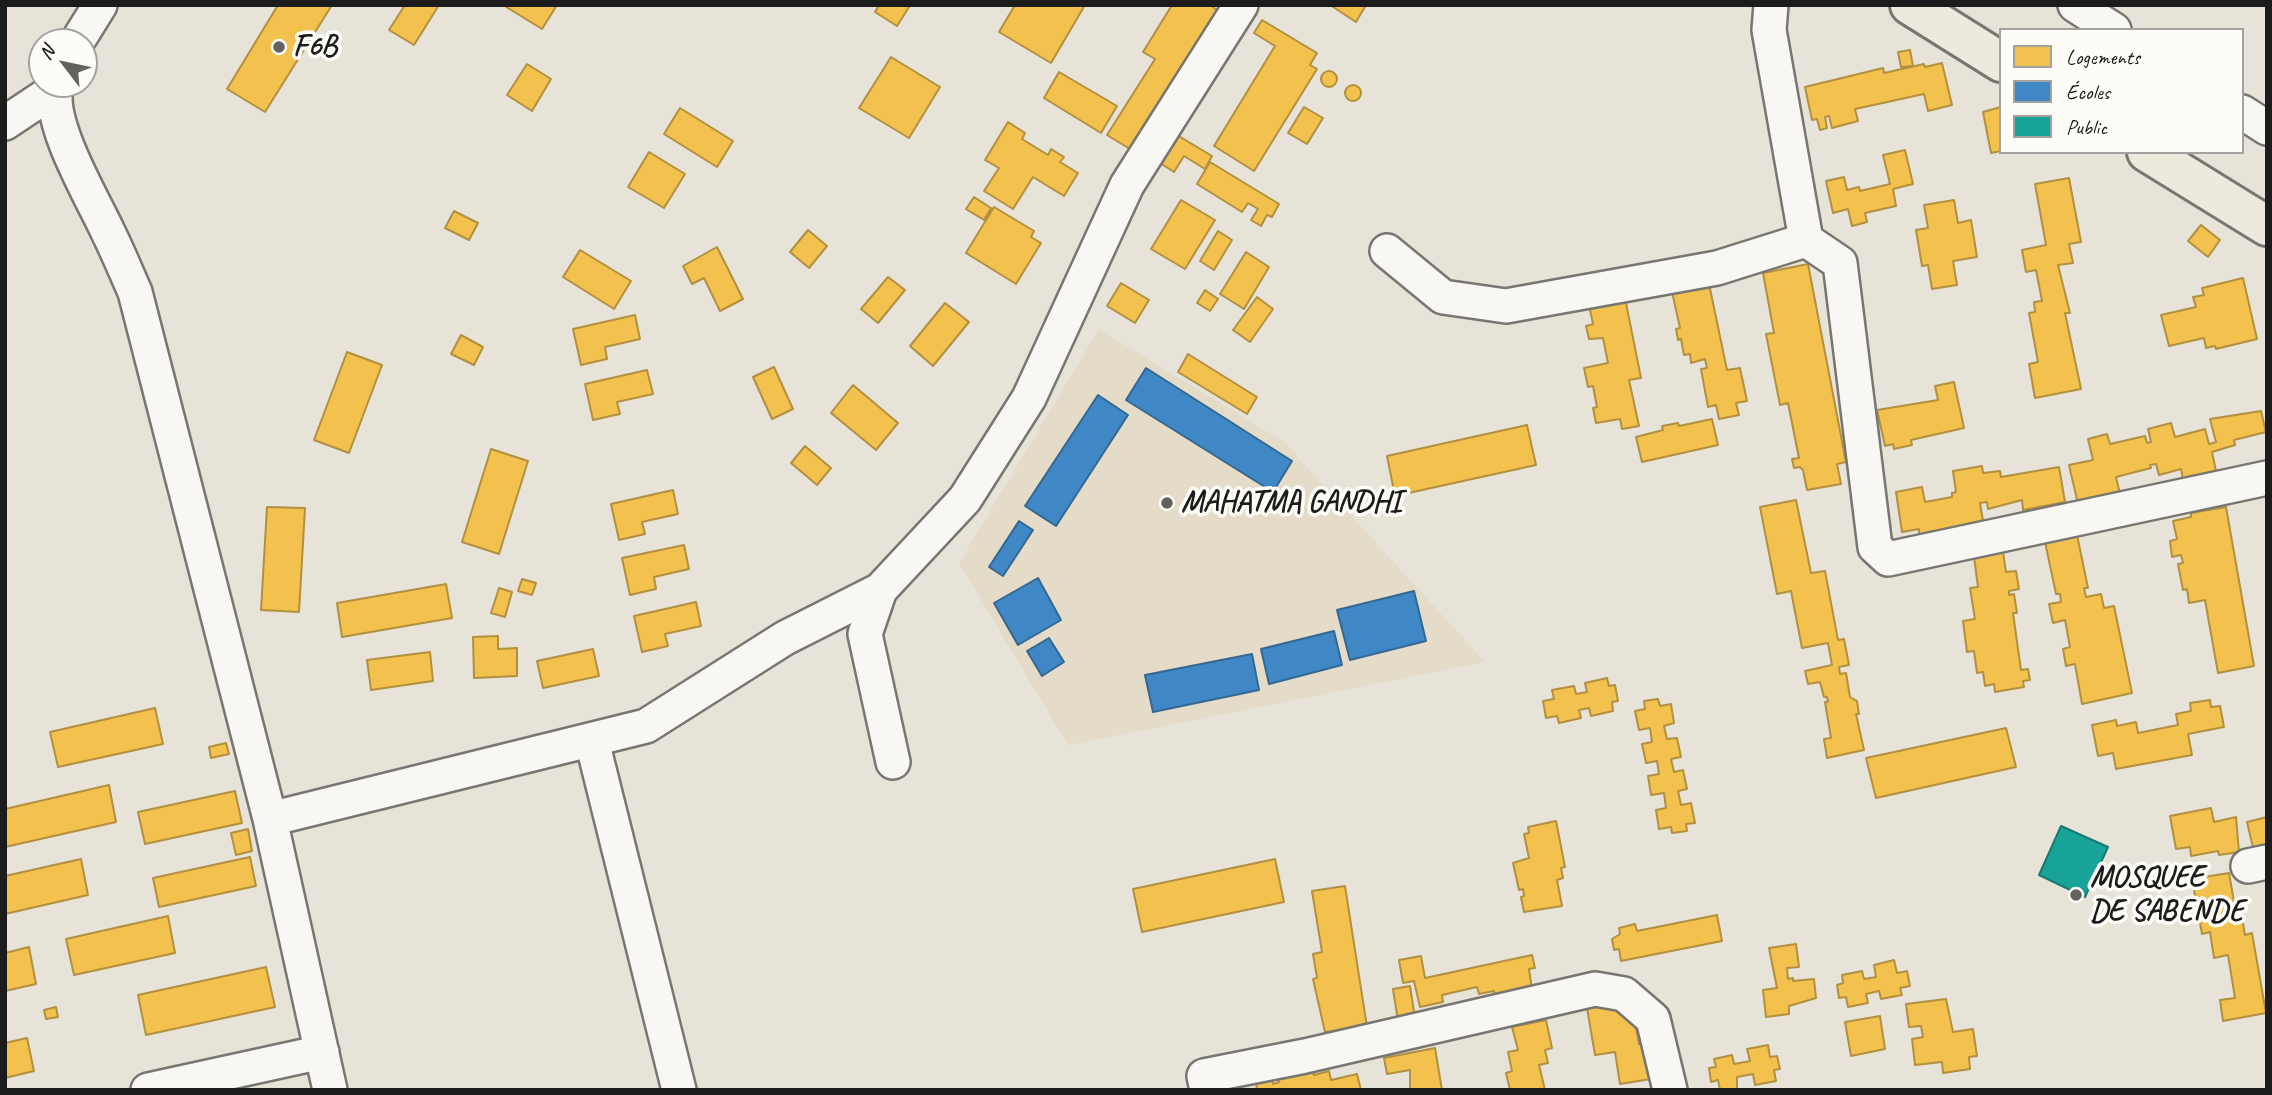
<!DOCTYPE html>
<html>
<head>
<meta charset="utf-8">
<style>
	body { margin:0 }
	#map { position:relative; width:2272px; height:1095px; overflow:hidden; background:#e7e3d9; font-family:Caveat,sans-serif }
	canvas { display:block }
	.frame { position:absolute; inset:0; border:7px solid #1c1c1c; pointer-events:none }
	.legend { position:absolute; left:1999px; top:28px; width:245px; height:126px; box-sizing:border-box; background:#fdfcf7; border:2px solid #a3a29f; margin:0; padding:9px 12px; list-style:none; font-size:21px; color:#1c1c1c }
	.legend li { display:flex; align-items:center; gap:14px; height:35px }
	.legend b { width:35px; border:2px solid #a3a29f }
	.north { position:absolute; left:28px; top:28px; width:70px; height:70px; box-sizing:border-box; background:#fdfcf7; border:2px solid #a3a29f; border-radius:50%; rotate:302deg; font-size:19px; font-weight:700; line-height:28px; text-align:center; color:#1c1c1c }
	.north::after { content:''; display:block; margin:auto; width:24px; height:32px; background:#63625e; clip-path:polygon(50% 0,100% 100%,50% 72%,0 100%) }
</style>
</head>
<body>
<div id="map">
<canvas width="2272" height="1095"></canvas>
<div class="frame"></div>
<ul class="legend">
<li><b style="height:19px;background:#f2c14e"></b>Logements</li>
<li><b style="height:19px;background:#3f88c5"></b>Écoles</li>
<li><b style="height:19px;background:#17a398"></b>Public</li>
</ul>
<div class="north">N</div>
</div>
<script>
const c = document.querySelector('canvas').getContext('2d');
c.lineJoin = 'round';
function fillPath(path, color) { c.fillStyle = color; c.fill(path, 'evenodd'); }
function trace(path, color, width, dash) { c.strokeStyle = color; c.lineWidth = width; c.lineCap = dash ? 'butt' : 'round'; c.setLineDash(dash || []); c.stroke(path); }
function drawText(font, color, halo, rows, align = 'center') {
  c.font = font + ' Caveat,sans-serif'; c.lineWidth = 7; c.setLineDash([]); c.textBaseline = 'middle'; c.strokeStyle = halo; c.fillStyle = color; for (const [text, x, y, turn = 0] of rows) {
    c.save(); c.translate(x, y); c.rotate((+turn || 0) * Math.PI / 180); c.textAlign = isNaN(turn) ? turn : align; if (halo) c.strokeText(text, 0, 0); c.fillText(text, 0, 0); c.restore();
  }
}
fillPath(new Path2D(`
	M1099,329L1284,442L1485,662L1068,745L959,563Z`), '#e4dbc8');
const homes = new Path2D(`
	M278,5H332L265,112L227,89Z
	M405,5H439L414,45L389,30Z
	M503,5H557L542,29Z
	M879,5H905L909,7L897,26L875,12Z
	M1015,5H1085L1051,63L999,32Z
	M1172,5H1210L1217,10L1130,149L1107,135L1155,59L1143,52Z
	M1330,5H1366L1356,22Z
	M1262,20L1317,53L1310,65L1317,69L1254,171L1214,146L1275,46L1254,33Z
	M1910,50L1913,66L1901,67L1898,52Z
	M891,57L940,87L909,138L859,108Z
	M1942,63L1952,105L1928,111L1924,94L1855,109L1858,121L1832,128L1829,116L1825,117L1827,128L1820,130L1817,119L1812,120L1805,87L1883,68L1884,73L1924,64L1925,67Z
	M527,64L551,79L532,111L507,95Z
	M1321 79a8 8 0 1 1 16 0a8 8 0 1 1-16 0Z
	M1059,72L1117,106L1101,133L1044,98Z
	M1345 93a8 8 0 1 1 16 0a8 8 0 1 1-16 0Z
	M1304,107L1323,118L1307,144L1288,133Z
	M2001,107V151L1991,153L1983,112Z
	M680,108L733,141L717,167L664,134Z
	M1008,122L1025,133L1022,139L1048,155L1051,149L1064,157L1060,162L1078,173L1064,196L1033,177L1013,209L984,191L999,168L985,160Z
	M1177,135L1212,156L1205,169L1184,156L1174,172L1160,163Z
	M1905,150L1913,184L1893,189L1896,206L1865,213L1867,222L1852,226L1848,209L1833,213L1826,181L1844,177L1847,190L1859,187L1860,191L1890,184L1883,155Z
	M649,152L685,174L664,208L628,187Z
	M1210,162L1279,204L1272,217L1267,215L1261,226L1251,220L1258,209L1248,203L1242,212L1197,184Z
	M2069,178L2081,242L2069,244L2073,263L2058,265L2070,313H2065L2081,389L2035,398L2029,364L2038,362L2029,313L2035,312L2034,302L2042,301L2036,270L2026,272L2022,250L2046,245L2035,184Z
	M974,197L991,208L984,220L966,209Z
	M1181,200L1215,220L1185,269L1151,249Z
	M1954,200L1958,223L1971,220L1977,257L1953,261L1957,285L1932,289L1928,265L1922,266L1916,230L1928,228L1924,205Z
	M994,207L1034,231L1031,237L1041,243L1016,284L966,253Z
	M454,211L478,223L469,240L445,228Z
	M2201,225L2220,240L2208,257L2188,241Z
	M808,230L827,246L809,268L790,252Z
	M1218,231L1232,240L1214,270L1200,261Z
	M717,247L743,299L720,311L704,278L692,284L683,266Z
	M580,250L631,281L614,309L563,277Z
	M1246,252L1269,267L1244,309L1220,294Z
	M1808,264L1846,462L1837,464L1841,484L1807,490L1803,470L1800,467L1794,468L1792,459L1799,458L1788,403L1780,405L1766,334L1774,333L1763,273Z
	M888,277L905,290L878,323L861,309Z
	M2243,278L2257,339L2216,349L2215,346L2206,348L2204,338L2169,346L2161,315L2196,307L2193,297L2204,295L2202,288Z
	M1708,279L1727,370L1740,368L1747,401L1736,403L1739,415L1719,419L1716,405L1708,407L1701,369L1707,368L1705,359L1691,363L1690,354L1684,355L1681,339L1678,340L1676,329L1680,328L1671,287Z
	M1121,283L1149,300L1135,323L1107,306Z
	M1205,290L1218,299L1210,311L1197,303Z
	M1257,297L1273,309L1250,342L1233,330Z
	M1625,298L1641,378L1629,380L1639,426L1622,429L1620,419L1596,423L1593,408L1597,407L1593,386L1588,387L1584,368L1608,363L1603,338L1589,339L1586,326L1593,324L1589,305Z
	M945,303L969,322L933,366L910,346Z
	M635,315L640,339L605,347L607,359L581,365L573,329Z
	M461,335L483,347L474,365L451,354Z
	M347,352L382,365L349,453L314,440Z
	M1188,354L1257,397L1247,414L1178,372Z
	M774,367L793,409L772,419L753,377Z
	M647,370L653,394L617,402L620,414L593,420L585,384Z
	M1954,382L1964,428L1911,440L1912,445L1894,449L1893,444L1885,446L1877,410L1938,400L1935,386Z
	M853,385L898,423L876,450L831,413Z
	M2261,411L2266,432L2234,440L2235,445L2212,452L2216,471L2183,479L2181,469L2159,475L2156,464L2150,465L2151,468L2116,477L2120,494L2078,504L2069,465L2093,460L2088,439L2107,434L2110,444L2145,436L2147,443L2151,442L2148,429L2171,423L2175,437L2205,429L2209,444L2216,442L2210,419Z
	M1712,419L1718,445L1642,462L1636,437L1663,430L1662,426L1678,423L1679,426Z
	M1527,425L1536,465L1395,496L1387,456Z
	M805,446L831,468L817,485L791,463Z
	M491,449L528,461L499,554L462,542Z
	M1982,466L1983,473L2000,471L2001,477L2059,467L2065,502L2023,510L2022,500L1988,509L1987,502L1980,503L1983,521L1919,535V529L1902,532L1896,492L1922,487L1925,502L1952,497V493L1956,492L1953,471Z
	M673,490L678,514L642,522L645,534L619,540L611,504Z
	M1796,500L1811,573L1825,571L1838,640L1844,639L1849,665L1839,667L1840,674L1846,673L1850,697L1857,701L1859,714H1856L1864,750L1827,758L1824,739L1831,738L1825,702H1828L1827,697H1824L1820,682L1808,684L1805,671L1832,665L1828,643L1802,648L1791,591L1777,594L1760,507Z
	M267,507L305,508L299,612L261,610Z
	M2226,507L2254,666L2218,673L2205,600L2189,603L2187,589L2183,590L2178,564L2183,563L2181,555L2172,557L2170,541L2177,539L2173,521L2191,517V513Z
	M2077,535L2088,588H2084L2086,597L2101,594L2104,608L2114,606L2132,693L2082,704L2075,664L2066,666L2063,649L2070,647L2065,620L2053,623L2049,604L2061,602L2060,594H2056L2045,542Z
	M684,545L689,569L654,577L656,589L630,595L622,558Z
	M2003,552L2006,572L2016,571L2019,589L2009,591V595L2014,594L2017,613H2013L2021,670L2028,669L2030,680L2023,681L2024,687L1995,692L1994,684L1985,686L1983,672L1977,673L1974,651L1967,652L1963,621L1975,619L1970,588L1978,587L1974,557Z
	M522,579L536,583L532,595L518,591Z
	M446,584L452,618L342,637L337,603Z
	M499,588L512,592L505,617L491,613Z
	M696,602L701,626L665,634L668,646L642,652L634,616Z
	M498,636V649L517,648V676L474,678L473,637Z
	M593,649L599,676L543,688L537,661Z
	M430,652L433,681L371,690L367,660Z
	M1607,678L1609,686L1615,685L1618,701L1612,702L1613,711L1591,716L1589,708L1579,710L1581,718L1559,723L1557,716L1546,718L1543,701L1554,699L1552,690L1574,686L1576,694L1587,692L1585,683Z
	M1658,699L1660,706L1671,704L1674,723L1664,726L1667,739L1677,738L1681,757L1671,759L1674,772L1683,770L1687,789L1678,791L1681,805L1691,803L1695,823L1686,824L1687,831L1672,833L1671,827L1659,829L1656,810L1666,808L1664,793L1651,795L1648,776L1659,774L1657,761L1646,763L1642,744L1652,742L1650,728L1639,730L1635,711L1645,709L1644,701Z
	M2210,700L2211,707L2220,706L2224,727L2188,734L2192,755L2116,769L2113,753L2098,756L2092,725L2116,720L2117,726L2136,722L2138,733L2178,725L2176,714L2191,711L2190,703Z
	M155,708L163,744L58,767L50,732Z
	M2006,728L2016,767L1876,798L1866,758Z
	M226,743L229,754L211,758L209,747Z
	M109,785L116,822L5,847V809Z
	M235,791L242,823L145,844L138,812Z
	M2211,808L2214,822L2236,817L2239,852L2219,855L2218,851L2191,856L2190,847L2176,849L2170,816Z
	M2267,817V849L2254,852L2247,822Z
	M1556,821L1565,867L1561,868L1563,878L1557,880L1562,906L1524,912L1521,897L1524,896L1523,889L1519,890L1513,863L1529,858L1524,834L1529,833L1528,827Z
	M248,829L252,851L236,855L231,833Z
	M250,857L256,886L159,907L153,878Z
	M81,859L88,895L5,914V876Z
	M1275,859L1284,902L1142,932L1133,889Z
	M2229,873L2237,919L2242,918L2245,935L2252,933L2266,1013L2223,1021L2220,1000L2235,998L2228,955L2214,958L2210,932L2202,934L2192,879Z
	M1345,886L1367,1027L1325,1032L1313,979L1317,978L1313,954L1322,952L1312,891Z
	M1717,915L1722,941L1621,961L1619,949L1614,950L1612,939L1620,934L1619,928L1635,924L1637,931Z
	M168,916L175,953L74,975L66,939Z
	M1796,944L1799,967L1787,968L1788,979L1793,978V981L1814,979L1816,998L1789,1006V1014L1766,1017L1763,990L1777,988L1769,948Z
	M29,947L36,984L5,991V953Z
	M1532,955L1535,968L1529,969L1532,990L1495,997L1494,991L1479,994L1477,987L1442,995L1443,1002L1420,1007L1414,981L1403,983L1399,960L1421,956L1425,978Z
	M1894,960L1897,973L1907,971L1910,986L1900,988L1902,995L1881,999L1879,991L1866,994L1868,1003L1848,1007L1846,997L1839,998L1837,985L1843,983L1842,975L1862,971L1864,979L1876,977L1874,965Z
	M266,967L275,1007L146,1035L138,995Z
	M1410,986L1415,1018L1398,1021L1393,989Z
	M1946,999L1953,1032L1973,1029L1977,1056L1969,1057L1970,1069L1943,1073L1942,1062L1915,1065L1912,1039L1923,1037L1921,1026L1909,1027L1906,1004Z
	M1624,1001L1634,1017L1639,1044L1645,1043L1651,1079L1620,1084L1615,1052L1595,1055L1587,1008Z
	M56,1007L58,1017L46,1019L44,1010Z
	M1880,1016L1885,1049L1851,1056L1845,1022Z
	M1546,1020L1552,1048L1545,1050L1548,1063L1539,1065L1545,1090H1510L1506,1073L1512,1071L1508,1052L1518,1050L1512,1027Z
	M27,1038L34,1071L5,1078V1043Z
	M1768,1045L1770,1057L1777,1056L1780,1069L1774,1070L1776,1081L1755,1085L1753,1074L1737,1077V1090H1720L1718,1080L1711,1082L1709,1068L1716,1067L1714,1059L1732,1055L1734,1064L1750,1061L1747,1049Z
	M1435,1048L1442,1090H1410V1070L1387,1074L1384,1058Z
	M1312,1069L1314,1075L1329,1071L1331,1080L1357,1074L1361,1090H1257L1256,1083L1272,1079L1273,1084L1279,1082L1278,1077Z`);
fillPath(homes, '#f2c14e');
trace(homes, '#b2903f', 2);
const schools = new Path2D(`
	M1146,368L1292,461L1273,492L1126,400Z
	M1098,395L1128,415L1056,526L1025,506Z
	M1019,521L1033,530L1003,576L989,567Z
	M1038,578L1061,620L1018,645L994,603Z
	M1414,591L1426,641L1350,660L1337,610Z
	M1334,631L1342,665L1269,684L1261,649Z
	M1049,638L1064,662L1042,676L1027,651Z
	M1252,654L1259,690L1153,712L1145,675Z`);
fillPath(schools, '#3f88c5');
trace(schools, '#346892', 2);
const public = new Path2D(`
	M2061,826L2108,847L2085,897L2039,875Z`);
fillPath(public, '#17a398');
trace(public, '#187a73', 2);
const minor = new Path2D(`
	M1771,5L1769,30L1806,240L1840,263L1875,547L1888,559L2267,478
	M2075,5L2114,30
	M77,42L100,5
	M57,84C45,120 93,199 108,232C118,252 126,272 135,292L270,819L330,1090
	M2242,112L2267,128
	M5,123L56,89
	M1387,251L1443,297L1506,306L1717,268L1806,240
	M592,741L679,1090
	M893,762L865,634L880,590L965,499L1029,398L1127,185L1241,5
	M270,819L646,726L785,638L880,590
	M2248,866L2267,862
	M148,1090L322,1052
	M1207,1090L1204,1076L1305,1056L1595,989L1624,994L1653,1019L1670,1090`);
const major = new Path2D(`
	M1910,5L2001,62
	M2147,152L2267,226`);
trace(minor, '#777671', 38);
trace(major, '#777671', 44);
trace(minor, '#f8f7f4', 33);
trace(major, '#ede9dd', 38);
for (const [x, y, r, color] of [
	[279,47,7,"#63625e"],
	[1167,503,7,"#63625e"],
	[2076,895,7,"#63625e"]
]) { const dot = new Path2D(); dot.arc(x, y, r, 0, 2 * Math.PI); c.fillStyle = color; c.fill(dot); trace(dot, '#fdfcf7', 2.5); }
drawText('bold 30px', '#1c1c1c', '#fdfcf7', [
	["F6B",293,47],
	["MAHATMA GANDHI",1181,503],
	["MOSQUEE",2090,878],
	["DE SABENDE",2090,912]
], 'left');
</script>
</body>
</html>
